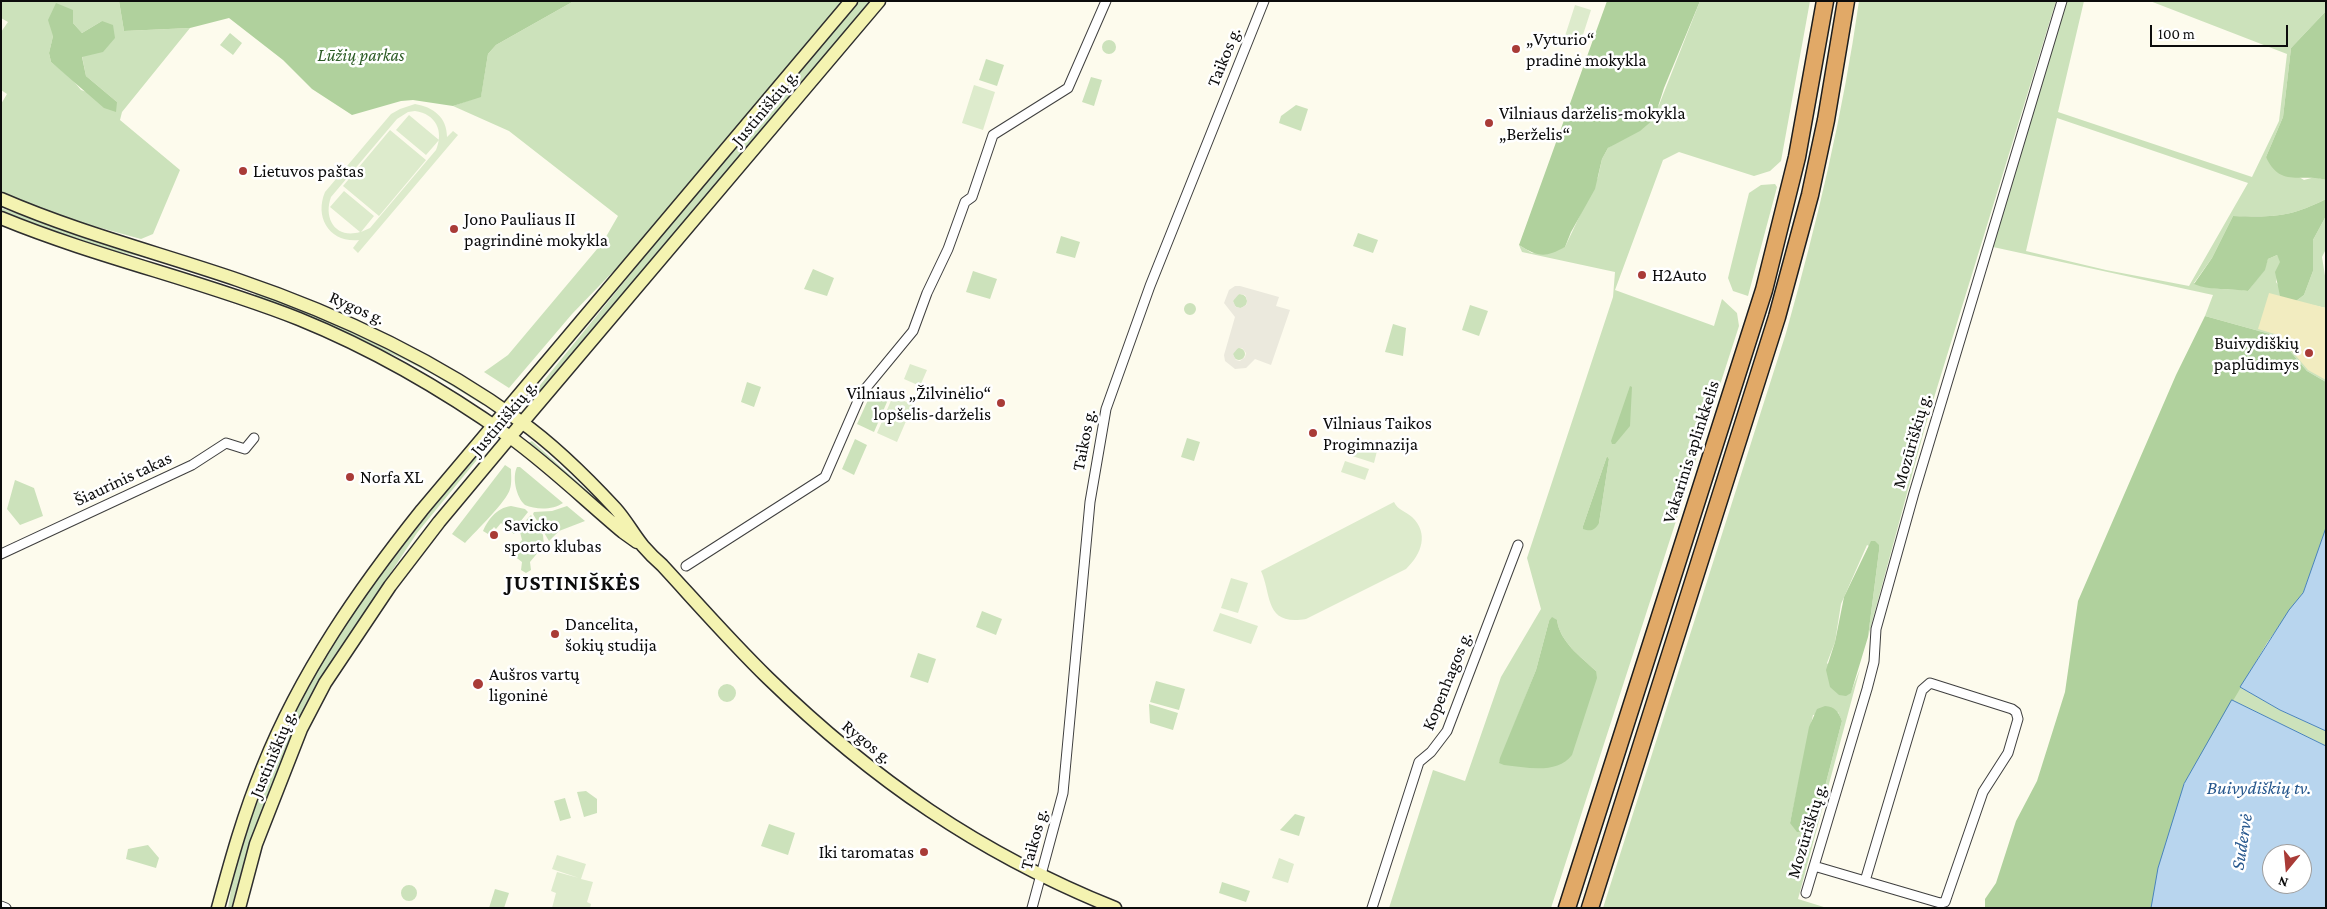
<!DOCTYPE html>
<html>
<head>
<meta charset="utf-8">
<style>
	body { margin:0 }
	#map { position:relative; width:2327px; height:909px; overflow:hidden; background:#fdfbed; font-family:"Crimson Pro",serif }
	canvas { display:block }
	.frame { position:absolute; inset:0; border:2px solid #0c0c0c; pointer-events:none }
	.north { position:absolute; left:2262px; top:844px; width:50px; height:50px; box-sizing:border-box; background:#fff; border:1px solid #9e9e9e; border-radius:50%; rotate:197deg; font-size:14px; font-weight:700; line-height:20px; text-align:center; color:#0c0c0c }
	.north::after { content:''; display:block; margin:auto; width:18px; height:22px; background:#a93b37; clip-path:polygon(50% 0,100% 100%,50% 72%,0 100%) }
	.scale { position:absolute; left:2150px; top:25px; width:138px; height:22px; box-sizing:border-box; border:2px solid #0c0c0c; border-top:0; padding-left:6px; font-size:15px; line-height:18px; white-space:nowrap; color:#0c0c0c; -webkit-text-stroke:4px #fff; paint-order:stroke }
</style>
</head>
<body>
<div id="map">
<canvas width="2327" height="909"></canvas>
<div class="frame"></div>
<div class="north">N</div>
<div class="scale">100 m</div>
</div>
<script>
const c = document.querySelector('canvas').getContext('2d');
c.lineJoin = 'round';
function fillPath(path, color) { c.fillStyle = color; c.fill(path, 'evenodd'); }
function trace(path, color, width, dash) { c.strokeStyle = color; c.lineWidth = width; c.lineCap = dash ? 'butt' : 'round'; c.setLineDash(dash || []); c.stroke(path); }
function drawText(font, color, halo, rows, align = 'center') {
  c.font = font + ' "Crimson Pro",serif'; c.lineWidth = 5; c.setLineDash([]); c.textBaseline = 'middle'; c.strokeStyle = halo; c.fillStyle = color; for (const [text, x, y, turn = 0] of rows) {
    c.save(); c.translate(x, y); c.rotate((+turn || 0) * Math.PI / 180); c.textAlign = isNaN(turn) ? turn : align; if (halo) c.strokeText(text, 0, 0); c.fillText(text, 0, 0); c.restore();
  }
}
fillPath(new Path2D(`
	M1,1H119L124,31L190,28L122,112L120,120L180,170L153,234L141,239L57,216L1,194V104L7,94L1,90V32L8,22L1,18ZM102,21L82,56L86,76L117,102L81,90L72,79L51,62L49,53L53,36L73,23L82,33Z
	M574,1H845L632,252L572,314L509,388L484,372L508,355L603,242L618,216L509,131L453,106L481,96L488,54L496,45Z
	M859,1H871L531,402L528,400L686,206Z
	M1700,1H1810L1781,161L1770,171L1754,176L1679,152L1663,160L1615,290L1714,326L1722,299L1737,313L1739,326L1551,908H1389L1433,770L1465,781L1501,677L1541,609L1527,558L1613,297L1615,272L1522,252L1519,245L1532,253L1565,247L1598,177L1602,159L1608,148L1620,140L1659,105ZM1607,456L1609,459L1599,523L1583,526ZM1557,620C1560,642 1580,656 1596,671L1499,763L1536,670L1549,621Z
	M1859,1H2056L1925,427L1868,637L1879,551L1867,545L1841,604L1835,642L1827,663L1851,692L1860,669L1798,899L1827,908H1603L1786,333C1817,223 1843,114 1859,1ZM1838,712L1842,721L1815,825L1790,823L1813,715Z
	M2066,1H2084L2058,112L2252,177L2279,121L2287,54L2150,1H2326V11L2291,48L2283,117L2266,157L2304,180L2315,177L2326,180V199C2288,218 2274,217 2233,216L2212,258L2194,283C2210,291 2231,288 2248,291L2264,270L2268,259L2277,255L2281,262L2276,282L2292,304L2304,295L2313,271V240L2326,216V249L2322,257L2326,282V308L2308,304L2326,337V382L2307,371L2277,336L2205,316L2213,295L1993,247ZM2057,118L2248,183L2189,286L2106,270L2026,251Z
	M230,33L242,43L233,55L220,45Z
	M1102 47a7 7 0 1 1 14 0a7 7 0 1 1-14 0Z
	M986,59L1004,65L997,86L979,80Z
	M1091,77L1102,80L1094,106L1082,102Z
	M1296,105L1308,109L1301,131L1279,123L1281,116Z
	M1775,184L1777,187L1748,296L1733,291L1728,278L1749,193L1761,185Z
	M1,208L165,262L115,251L56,233L1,212Z
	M1358,233L1378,240L1373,253L1353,246Z
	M1061,236L1080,242L1075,258L1056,253Z
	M813,269L834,278L827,296L804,289Z
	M973,271L997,279L990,299L966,292Z
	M256,292C336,322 412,356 483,404V405L434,375L403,359L310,318L254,297Z
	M1233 301a7 7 0 1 1 14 0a7 7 0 1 1-14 0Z
	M1184 309a6 6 0 1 1 12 0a6 6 0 1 1-12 0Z
	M1470,305L1488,311L1479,336L1462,330Z
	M1393,324L1406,328L1403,356L1385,352Z
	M1233 354a6 6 0 1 1 12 0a6 6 0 1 1-12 0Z
	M747,382L761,387L754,407L741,402Z
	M880,391L890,395L874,432L857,424L868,400Z
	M1187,438L1200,442L1194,461L1181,457Z
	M855,439L867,445L854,475L842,469Z
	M532,441L629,528L633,534L528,443Z
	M482,447L485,450L417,533L322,677L293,733L276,774L242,869L233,908H228C232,887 234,865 239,844C244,828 251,811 257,795C306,661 391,555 482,447Z
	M505,465L511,469C511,475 512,483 510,489C507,501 476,531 465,543L452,534Z
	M517,467H520L563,503C553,510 536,510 525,505C516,497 512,477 517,467Z
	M15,480L34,488L43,516L20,525L7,509Z
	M511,506L525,509L528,512L516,527L518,530L514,534L501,523L496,529L494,527L488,534L483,531C488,520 496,508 511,506Z
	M567,506L585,521L559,531L549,541L533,514L534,512L552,511Z
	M531,515L543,535L544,545L530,562L531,570L526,573L521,570L522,562L513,555L515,548L522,540L519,528Z
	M982,611L1002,619L996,635L976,627Z
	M918,653L936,659L928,683L910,677Z
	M1156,681L1185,689L1179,710L1150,702Z
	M718 693a9 9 0 1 1 18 0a9 9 0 1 1-18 0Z
	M2240,687L2280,710L2326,731V746L2232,700Z
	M1149,704L1178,713L1173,730L1150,723Z
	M586,791L597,799V813L584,817L577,792Z
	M565,798L571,818L560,821L554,801Z
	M1295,814L1305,817L1299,836L1280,830Z
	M769,824L795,833L788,855L761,846Z
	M148,845L159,858L156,868L126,859L128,849Z
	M1222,882L1250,891L1246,902L1219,893Z
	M401 893a8 8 0 1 1 16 0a8 8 0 1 1-16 0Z
	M495,889L509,893L504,908H489Z`), '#cce2bb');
fillPath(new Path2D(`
	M119,1H574L496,45L488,54L481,97L453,106L413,100L401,101L352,115L312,89L283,60L229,18L190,28L124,31Z
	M1607,1H1700L1664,88L1654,119L1640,131L1608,148L1602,159L1595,189L1571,232L1565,247C1545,258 1538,257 1519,245Z
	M56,3L73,10V23L82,33L102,21L113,25L115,38L103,52L82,57L86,76L117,102L116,112L104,108L51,62L49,53L53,36L48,20Z
	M2326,11V180C2301,173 2280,188 2266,157L2283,117L2291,48Z
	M2326,199V216L2313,240V271L2304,295L2292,304L2281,301L2275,272L2280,262L2277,255L2268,259L2265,270L2248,291C2231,288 2210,291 2194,284L2212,258L2233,216C2274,217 2288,218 2326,199Z
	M2205,316L2277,336L2307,371L2326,382V528L2314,564L2303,593L2267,643L2184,784L2151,908H1985V899L1996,883L2016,821L2037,781L2065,692L2078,601L2176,375Z
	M1630,386L1632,387L1630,426L1615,444H1612L1611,441Z
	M1607,456L1609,459L1599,523C1595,530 1591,532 1583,529V526Z
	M1871,541H1875L1879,545V551L1868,637L1851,693L1846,696L1839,695L1830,687L1826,670L1835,642L1844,597Z
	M1552,617L1557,620C1560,642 1580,656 1596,671L1597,678L1572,755C1557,775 1526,767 1504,765L1499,763L1500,758L1536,670L1549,621Z
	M1825,706C1835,707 1838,711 1842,721L1815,825L1809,831L1797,832L1790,823L1809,727L1817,709Z`), '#b0d19d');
fillPath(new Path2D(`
	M2269,293L2326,308V380L2308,370L2278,335L2258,329Z`), '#f2ecc0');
fillPath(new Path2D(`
	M1575,5L1591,10L1581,41L1565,36Z
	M974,85L995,92L983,130L962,123Z
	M415,104C433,107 447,117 447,137L453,131L458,135L358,253L353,248L359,240C330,243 314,218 325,192L391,114L400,109ZM415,111C436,114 444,131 436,150L370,228L361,232L374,216L344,191L330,207L360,232C336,239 323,219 331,197L397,119L408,112Z
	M409,115L439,140L426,155L396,130Z
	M390,130L426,160L379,216L343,186Z
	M910,364L927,370L920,386L904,379Z
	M893,396L913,405L897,442L877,433Z
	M1352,444L1377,451L1374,463L1349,455Z
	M1345,461L1369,469L1365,480L1341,472Z
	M1394,502C1398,510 1405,511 1412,517C1429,533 1422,554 1406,569L1306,619C1264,626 1272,595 1261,571Z
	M1231,578L1248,583L1238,613L1221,608Z
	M1220,613L1258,626L1251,644L1213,631Z
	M557,855L586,864L581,879L593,882L587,902L591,904L590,908H552L556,893L551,891L557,872L579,878L552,869Z
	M1279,858L1294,864L1288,883L1272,878Z`), '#ddebcc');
fillPath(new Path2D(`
	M1235,286H1240L1279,297L1276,306L1290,310L1271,365L1255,359L1246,368L1235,369L1225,361L1224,355L1235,317L1224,303L1229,290ZM1239,294L1245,295L1247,300V304L1241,308L1236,307L1233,301ZM1238,348H1242L1246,353L1245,357L1240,361L1236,360L1233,354Z`), '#ebe9dd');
const water = new Path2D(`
	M2326,528V731L2280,710L2240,687L2289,610L2303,593Z
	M2232,700L2326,746V908H2151L2158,868L2184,784ZM2272,854H2302V884H2272Z`);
fillPath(water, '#b8d5ee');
trace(water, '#4983bb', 1);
const street = new Path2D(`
	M1,554L192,465L226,443L245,449L254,438
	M686,566L825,477L861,394L913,331L927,293L948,249L965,202L972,197L993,135L1068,88L1106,1
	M1930,683L2012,709L2016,712L2018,719L2008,753L1983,792L1945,902L1940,903L1865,881L1922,690Z
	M1814,866L1865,881
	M1806,893L1867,689L1874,662L1876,629L1914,493L2062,1
	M1,906L6,908
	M1032,908L1063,793L1090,502L1106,409L1150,286L1264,1
	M1372,908L1419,762L1431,752L1447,731L1518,545`);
const secondary = new Path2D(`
	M1,199C77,232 159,253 238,280C338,314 434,359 520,421C551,443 589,480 615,508C626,520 633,534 643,546C649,553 655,559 662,565C697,603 731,642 768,678C872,779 980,854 1115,908
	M1,218C98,258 201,280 299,319C373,349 445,391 510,437C550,466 586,501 623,532L637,542
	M218,908C231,860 244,813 263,767C301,672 359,589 422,510L851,1
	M239,908L256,844L301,729L325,683L390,586L439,522L510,437L879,1`);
const highway = new Path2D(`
	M1567,908L1764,290L1797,157L1825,1
	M1590,908L1777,317L1810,195L1826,120L1846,1`);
trace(street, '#3f3f3f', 11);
trace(secondary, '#2e2e2e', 15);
trace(highway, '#1d1d1d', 19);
trace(street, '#fff', 9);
trace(secondary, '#f4f3b1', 12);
trace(highway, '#e1a967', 16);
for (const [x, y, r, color] of [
	[1516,49,5,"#a93b37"],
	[1489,123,5,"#a93b37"],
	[243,171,5,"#a93b37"],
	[454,229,5,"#a93b37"],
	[1642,275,5,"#a93b37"],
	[2309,353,5,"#a93b37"],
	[1001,403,5,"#a93b37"],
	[1313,433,5,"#a93b37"],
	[350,477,5,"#a93b37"],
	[494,535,5,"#a93b37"],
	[555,634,5,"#a93b37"],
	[478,684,6,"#a93b37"],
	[924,852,5,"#a93b37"]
]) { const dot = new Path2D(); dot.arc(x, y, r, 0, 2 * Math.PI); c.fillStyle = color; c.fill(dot); trace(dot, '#fff', 2); }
drawText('18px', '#0c0c0c', '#fff', [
	["„Vyturio“",1526,39],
	["pradinė mokykla",1526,60],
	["Vilniaus darželis-mokykla",1499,113],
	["„Berželis“",1499,134],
	["Lietuvos paštas",253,171],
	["Jono Pauliaus II",464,219],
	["pagrindinė mokykla",464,240],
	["H2Auto",1652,275],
	["Buivydiškių",2299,343,"right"],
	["paplūdimys",2299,364,"right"],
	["Vilniaus „Žilvinėlio“",991,393,"right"],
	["lopšelis-darželis",991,414,"right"],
	["Vilniaus Taikos",1323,423],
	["Progimnazija",1323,444],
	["Norfa XL",360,477],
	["Savicko",504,525],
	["sporto klubas",504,546],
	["Dancelita,",565,624],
	["šokių studija",565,645],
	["Aušros vartų",489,674],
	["ligoninė",489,695],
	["Iki taromatas",914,852,"right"]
], 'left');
drawText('italic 18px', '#2c5b25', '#fff', [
	["Lūžių parkas",361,55]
]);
drawText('18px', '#0c0c0c', '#fff', [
	["Taikos g.",1224,57,-68],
	["Justiniškių g.",765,108,-50],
	["Rygos g.",357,308,24],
	["Justiniškių g.",504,418,-50],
	["Taikos g.",1084,440,-79],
	["Mozūriškių g.",1912,441,-74],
	["Vakarinis aplinkkelis",1691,452,-72],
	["Šiaurinis takas",123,479,-25],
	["Kopenhagos g.",1447,681,-68],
	["Rygos g.",867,742,39],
	["Justiniškių g.",273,754,-67],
	["Mozūriškių g.",1807,831,-73],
	["Taikos g.",1034,839,-75]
]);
drawText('italic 19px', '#26578d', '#fff', [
	["Buivydiškių tv.",2259,788],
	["Sudervė",2242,842,-81]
]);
c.letterSpacing = '1px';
drawText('bold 22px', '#0c0c0c', '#fff', [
	["JUSTINIŠKĖS",573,583]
]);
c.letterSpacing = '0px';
</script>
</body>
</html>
